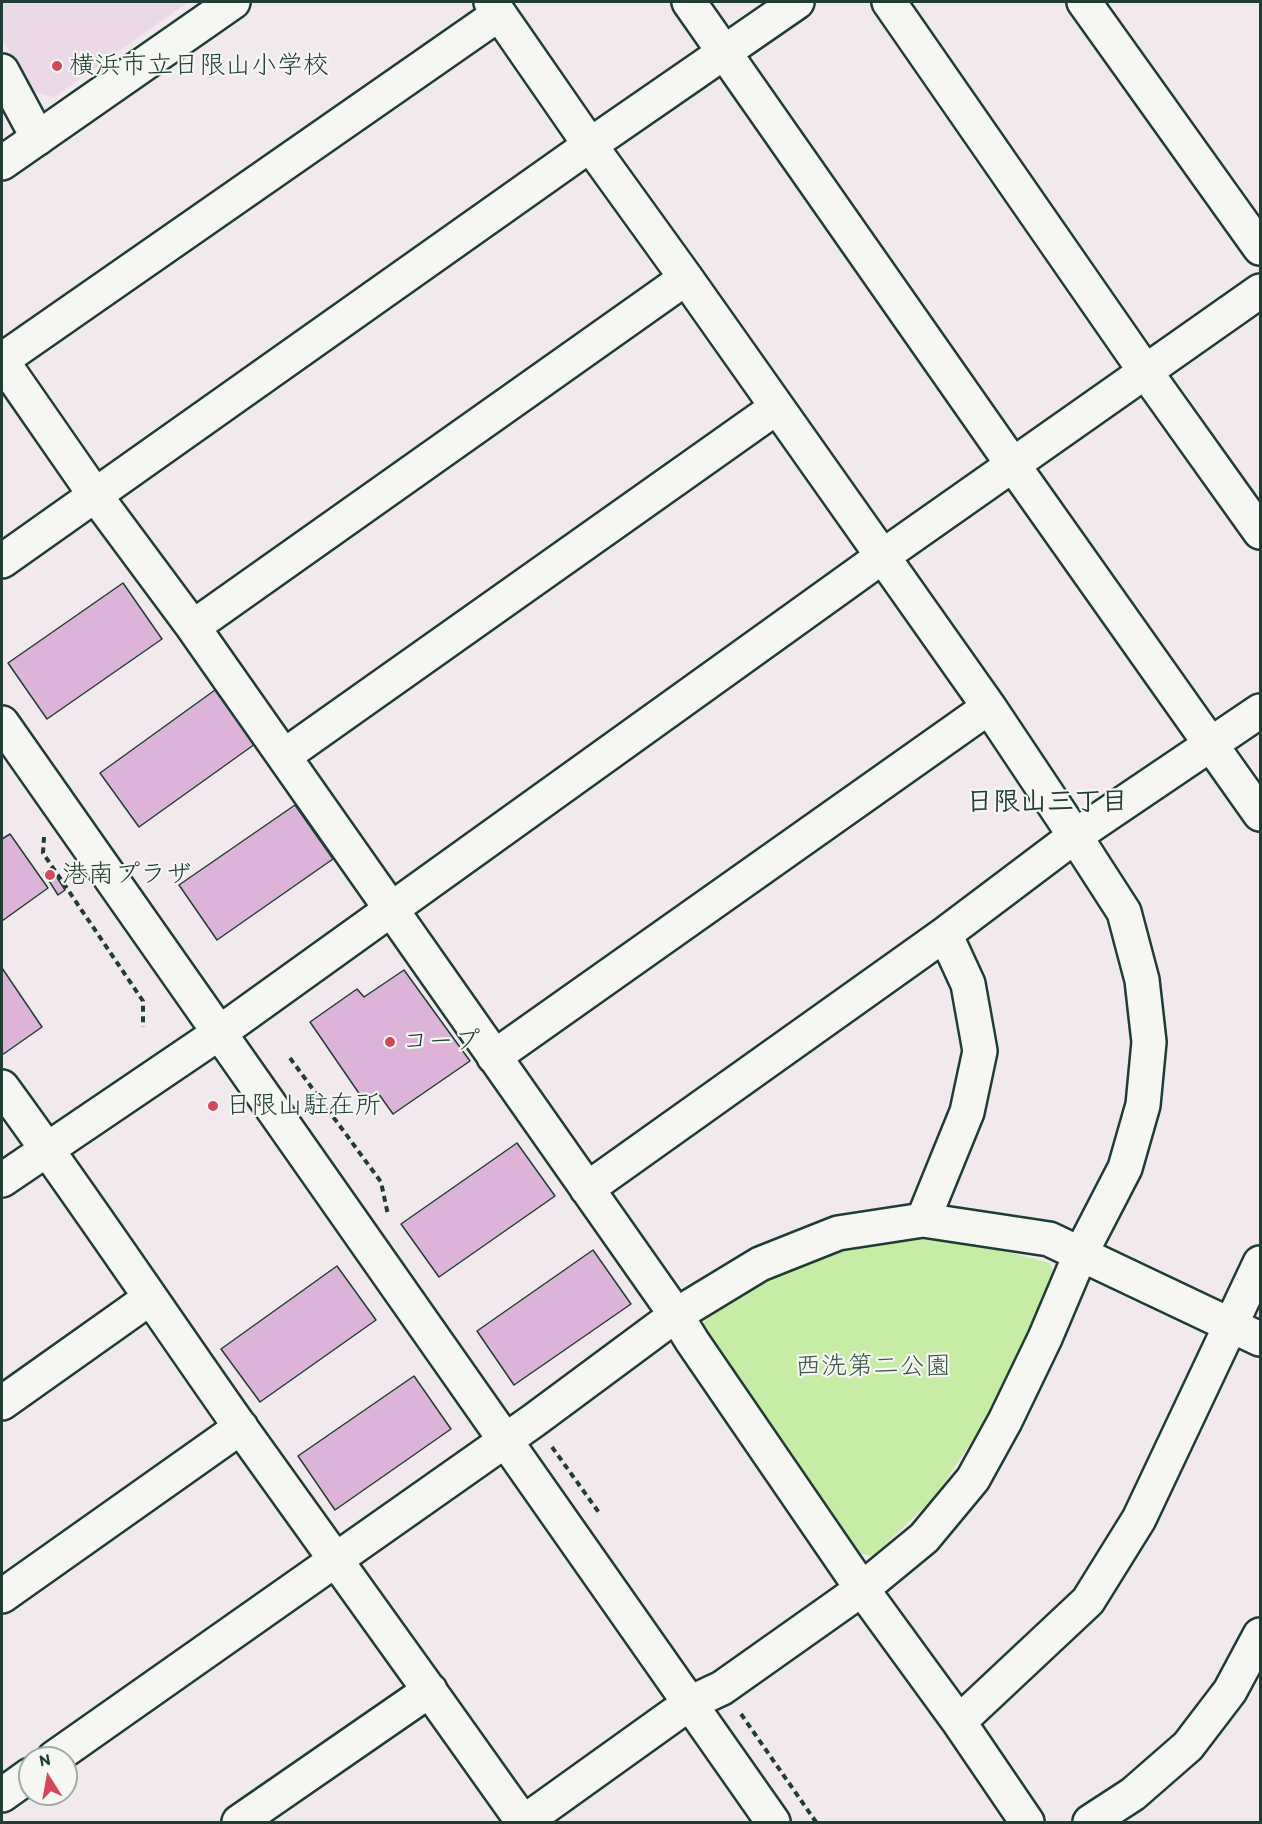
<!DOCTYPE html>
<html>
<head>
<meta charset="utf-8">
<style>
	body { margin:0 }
	#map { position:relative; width:1262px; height:1824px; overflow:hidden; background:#f1e9ed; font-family:Itim,sans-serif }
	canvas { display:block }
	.frame { position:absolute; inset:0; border:3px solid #1f3d34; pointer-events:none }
	.north { position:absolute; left:18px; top:1746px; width:60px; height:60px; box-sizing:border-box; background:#f6f6f2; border:2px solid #a0aca6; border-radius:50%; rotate:349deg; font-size:16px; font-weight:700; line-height:24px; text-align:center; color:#1f3d34 }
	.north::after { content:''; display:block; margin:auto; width:21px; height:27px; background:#d1495b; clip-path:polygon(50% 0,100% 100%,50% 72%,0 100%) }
</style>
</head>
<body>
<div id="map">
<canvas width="1262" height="1824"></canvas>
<div class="frame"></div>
<div class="north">N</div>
</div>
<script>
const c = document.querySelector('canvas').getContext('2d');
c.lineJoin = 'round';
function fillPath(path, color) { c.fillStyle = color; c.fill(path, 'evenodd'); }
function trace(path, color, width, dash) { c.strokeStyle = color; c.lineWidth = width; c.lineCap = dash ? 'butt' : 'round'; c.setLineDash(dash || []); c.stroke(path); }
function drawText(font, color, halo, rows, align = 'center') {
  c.font = font + ' Itim,"Klee One",sans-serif'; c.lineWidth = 4.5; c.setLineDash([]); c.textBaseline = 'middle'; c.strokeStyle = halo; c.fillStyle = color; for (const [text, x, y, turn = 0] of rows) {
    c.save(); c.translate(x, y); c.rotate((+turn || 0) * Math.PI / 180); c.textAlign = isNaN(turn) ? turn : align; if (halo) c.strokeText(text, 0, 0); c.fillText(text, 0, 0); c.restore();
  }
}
fillPath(new Path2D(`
	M2,2H188L54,97L32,92L2,39Z`), '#ebd9e7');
fillPath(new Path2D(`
	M912,1238L981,1245L1050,1263L1055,1277L989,1415L935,1497L873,1556L855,1553L701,1338L705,1319L772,1276L844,1247Z`), '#c7eca6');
const building = new Path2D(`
	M123,583L162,639L47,719L8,663Z
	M215,690L255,744L139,827L100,773Z
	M295,805L333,859L217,940L179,885Z
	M10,834L48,888L2,921V839Z
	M51,868L65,890L58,895L44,873Z
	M2,968L42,1027L2,1055Z
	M404,970L470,1061L393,1114L378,1093L365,1102L310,1022L357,989L364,997Z
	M517,1143L555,1196L439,1277L401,1224Z
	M593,1250L631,1304L514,1385L477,1331Z
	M337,1266L376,1320L260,1402L221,1349Z
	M414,1376L451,1429L335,1510L298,1456Z`);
fillPath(building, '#ddb3d9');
trace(building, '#1f3d34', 1.5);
const street = new Path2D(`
	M491,2L590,145L686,278L989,707L1075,836L1124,912L1142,980L1149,1042L1143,1105L1125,1168L1081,1253L1045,1338L1005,1421L973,1479L924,1538L862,1589L722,1688L690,1703L524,1822
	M689,2L1013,465L1260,814
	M889,2L1145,371L1260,532
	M1084,2L1260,248
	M2,71L38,138
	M2,360L499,14
	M2,361L95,495L193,627L676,1315L692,1341L862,1589L959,1722L1027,1822
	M883,556L1260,291
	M2,561L590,145L797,2
	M193,627L686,278
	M284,756L777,407
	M494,1057L989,707
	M2,1087C84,1199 161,1314 241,1428C335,1560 430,1690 523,1822
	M587,1189L945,934L1075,836L1260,711
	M923,1220L967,1112L980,1051L968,984L945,934
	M2,1403L150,1298
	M2,1596L241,1427
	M959,1722L1088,1601L1139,1519L1260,1263
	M54,1758L533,1421L676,1315L760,1264L838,1233L923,1220L1049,1239L1260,1339
	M2,1795L30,1775
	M239,1822L430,1690
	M1090,1822L1133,1794L1188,1746L1230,1691L1260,1635`);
const secondary = new Path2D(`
	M2,163L233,2
	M2,723L773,1822
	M2,1180L219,1033L883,556`);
trace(street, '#1f3d34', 38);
trace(secondary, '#1f3d34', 38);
trace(new Path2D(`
	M44,837L43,853L143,1001V1027
	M290,1058L381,1182L388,1215
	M552,1447L600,1514
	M741,1714L816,1822`), '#1f3d34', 4, [6, 4.5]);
trace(street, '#f6f6f2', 33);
trace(secondary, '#f6f6f2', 33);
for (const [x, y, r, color] of [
	[57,66,6,"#d1495b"],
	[50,875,6,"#d1495b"],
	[390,1042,6,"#d1495b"],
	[213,1106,6,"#d1495b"]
]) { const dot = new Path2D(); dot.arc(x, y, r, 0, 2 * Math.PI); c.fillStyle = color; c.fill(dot); trace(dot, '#f6f6f2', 2); }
drawText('26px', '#1f3d34', '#f6f6f2', [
	["横浜市立日限山小学校",69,66],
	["港南プラザ",62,875],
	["コープ",402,1042],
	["日限山駐在所",225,1106]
], 'left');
drawText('26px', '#385745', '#f6f6f2', [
	["西洗第二公園",873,1367]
]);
drawText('bold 27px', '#1f3d34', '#f6f6f2', [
	["日限山三丁目",1047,803]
]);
</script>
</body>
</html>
